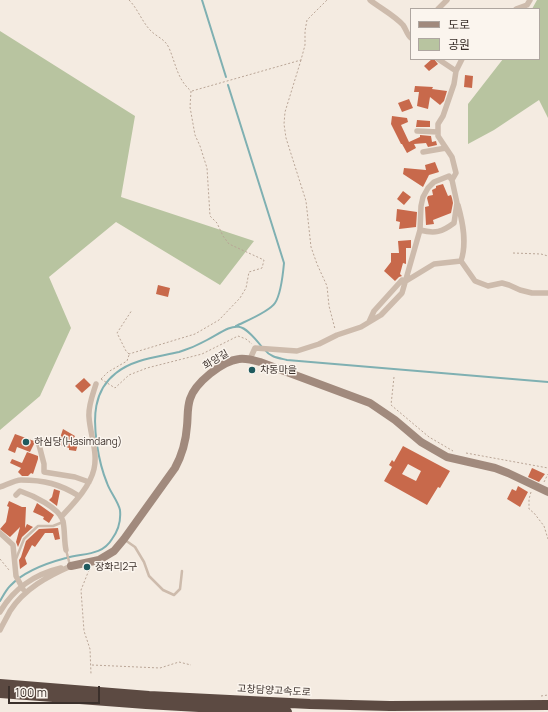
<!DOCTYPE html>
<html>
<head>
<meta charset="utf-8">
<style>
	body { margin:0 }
	#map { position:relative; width:548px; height:712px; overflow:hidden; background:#f4ebe1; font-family:Manrope,"Noto Sans KR",sans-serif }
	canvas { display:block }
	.legend { position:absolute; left:410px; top:8px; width:130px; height:52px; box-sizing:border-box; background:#fbf5ee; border:1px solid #aea6a0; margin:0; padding:5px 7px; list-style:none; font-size:12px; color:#3b302b }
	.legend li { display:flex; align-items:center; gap:8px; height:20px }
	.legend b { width:20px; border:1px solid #aea6a0 }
	.scale { position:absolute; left:8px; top:686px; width:92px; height:18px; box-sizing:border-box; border:2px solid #3b302b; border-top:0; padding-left:5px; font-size:12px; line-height:14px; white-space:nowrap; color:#3b302b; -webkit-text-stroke:3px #fbf5ee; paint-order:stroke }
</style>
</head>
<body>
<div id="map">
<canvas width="548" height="712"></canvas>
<ul class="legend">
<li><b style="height:5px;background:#a18a7d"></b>도로</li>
<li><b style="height:11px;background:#b8c4a0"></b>공원</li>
</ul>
<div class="scale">100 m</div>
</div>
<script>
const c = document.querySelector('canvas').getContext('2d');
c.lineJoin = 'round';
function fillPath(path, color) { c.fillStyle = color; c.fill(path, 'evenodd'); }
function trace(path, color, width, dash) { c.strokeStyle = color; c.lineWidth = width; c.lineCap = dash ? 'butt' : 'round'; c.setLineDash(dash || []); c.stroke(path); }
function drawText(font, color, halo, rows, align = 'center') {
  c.font = font + ' Manrope,"Noto Sans KR",sans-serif'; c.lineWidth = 3; c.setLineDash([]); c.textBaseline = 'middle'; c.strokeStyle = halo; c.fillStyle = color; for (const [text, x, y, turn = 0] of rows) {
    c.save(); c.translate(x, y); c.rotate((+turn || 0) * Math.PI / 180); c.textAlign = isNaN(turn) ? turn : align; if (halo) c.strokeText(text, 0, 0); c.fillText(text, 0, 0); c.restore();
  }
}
fillPath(new Path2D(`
	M537,0H548V118L539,100L494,130L468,144V104L503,59H539V9H532Z
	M0,31L135,116L121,197L254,241L220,285L116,222L49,277L71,328L40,396L0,430Z`), '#b8c4a0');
trace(new Path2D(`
	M202,0L226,77
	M228,85L284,263C283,274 281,294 275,303C269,312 246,321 236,326
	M265,350C270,357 279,358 287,360L548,382
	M0,601C3,596 6,590 10,586C24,571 47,563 66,558C83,553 102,556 112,539C118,531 121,520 120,510C118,501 110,492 107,483C102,471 99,458 97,445C93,418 93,391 116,373C133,359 158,357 179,352C189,349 198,345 207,340C236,324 239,318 262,347`), '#7fb0b2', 2);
fillPath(new Path2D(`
	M432,59H434L438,64L429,71L424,66Z
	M465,75L473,76L472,88L464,87Z
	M415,86L433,87L432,89L447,91L444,101L440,105L430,97L428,109L417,106L419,92H414Z
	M409,99L413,108L402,112L398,103Z
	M392,116L407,118L408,122L401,125L409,142L420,137V135L431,136L432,142L436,141L437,145L428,147L426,143L414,144L416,148L407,153L402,144H401L391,124Z
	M417,120L430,121V127H416Z
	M435,162L439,172L429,175L423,187L403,174L404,168L426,170L425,165Z
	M443,184L448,196L451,195L452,198L453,203L451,213L433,220L434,224L426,225L425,207L429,206L427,198L428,196L433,195L432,190L436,188V186Z
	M403,191L411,197L404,205L397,199Z
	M397,209L417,212L416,227L399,229L400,222L396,221Z
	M411,240V248H406V264L403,263L400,274L402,276L399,277L395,281L384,271L391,262V253H399L398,241Z
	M158,285L170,288L168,297L156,294Z
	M84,378L91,385L82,393L75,386Z
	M63,429L75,436L72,442L78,444L76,451L69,450V448L58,444Z
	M15,434L34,441V444L30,452L17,447L15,453L8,450Z
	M403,446L450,471L440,488L438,487L427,505L384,481L392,467L389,465L392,460L394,462ZM408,464L421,471L416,481L402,474Z
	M27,452L38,456V459L33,474L31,473L28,476H22L18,472L21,468L10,463L12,459L22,463Z
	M532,468L545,474L539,482L528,477Z
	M518,486L528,492L520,507L507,499L512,489L516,491Z
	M54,489L60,491L57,506L49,500L52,497Z
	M9,501L22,507H26L25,528L27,524L33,527L22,537L18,547L16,542L20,527L10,537L0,529L6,522L9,507L7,506Z
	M37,503L54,515L49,523L43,519L44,517L33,512Z
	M58,528L60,539L55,540L53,533H45L35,547L32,545L25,558L27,564L20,569L19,560L21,557L26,541L39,529Z`), '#c8694b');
trace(new Path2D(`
	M129,0C138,9 142,22 151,31C157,37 165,39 169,48C176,64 177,79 191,91L190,107L195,135L200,146L207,168L210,216L217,223L223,236L229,244L264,260L262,268L249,272L246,288L240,298L219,320L195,334L129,354
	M301,60L285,112L284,124L286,138L306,201L311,247L317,264L327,286L329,306L335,329
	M192,91L301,60L305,45V31L307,20L327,0
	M513,253L541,254L548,256
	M129,354L126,351L117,333L132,310
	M394,377L391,405L429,437L453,451
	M101,379L115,388L129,375L147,368L202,354L238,336L246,339L252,344
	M101,379L108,372L127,361L129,355
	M466,453L548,468
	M544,482L548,474
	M531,492L529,499V509L534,513L544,526L548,539
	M0,559L9,570
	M89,570L81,590L84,631L90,649L91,674
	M92,665L160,668L179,662L191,665
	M541,696L548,695`), '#b9a596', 1, [2, 2]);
trace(new Path2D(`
	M125,540L135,547L144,562L149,576L163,590L174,595L180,589L182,571
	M66,550L70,565
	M16,559L24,539L38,526H53L63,522`), '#cdbbac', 2.5);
trace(new Path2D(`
	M370,0C380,8 394,15 403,25C406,29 407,35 411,38
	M438,9L447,0
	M516,9L527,5L530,0
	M438,59L456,71L454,84L443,116L438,124V136L452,157L456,173L452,180
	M456,71L462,59
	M417,131L438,132
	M423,152L446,148
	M458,205C463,223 467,243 461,261
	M369,322L374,311L402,280L406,281L434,264L461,261L475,281L488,286L502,283L509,285L520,290L532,293H548
	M250,359L255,348L297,351L319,344L337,335L361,327L381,315L402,293L420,230L421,206L423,197L428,188L434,182L449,176L452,180L457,203L454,223C442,232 435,234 420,230
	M38,441L44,464V472L75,477L89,482
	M0,487C6,485 15,480 21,480C44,480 60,484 79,496
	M16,495L20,491C32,495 60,508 63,521C65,531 64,541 66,550
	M61,517C73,504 90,487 94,469C98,452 90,434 89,417C88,406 93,394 96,384
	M0,533L13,545L16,576L23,589
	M0,612C13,589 35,574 61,568
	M0,630C3,624 7,617 10,611C24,589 48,576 71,566`), '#cdbbac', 5.5);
trace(new Path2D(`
	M71,566L99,560L114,551L124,539L175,468C182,455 186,441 187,426C188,417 187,408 190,399C195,383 222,361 239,359C246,358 253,360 260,362L370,403L395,420L421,442L447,457L495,468L508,473L548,492`), '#a18a7d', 8);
trace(new Path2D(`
	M0,684L149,696L310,704L390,706L548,705
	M0,693L146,704L287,712`), '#5c4a42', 10);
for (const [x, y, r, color] of [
	[252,370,4,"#1f5a5e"],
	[26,442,4,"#1f5a5e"],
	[87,567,4,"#1f5a5e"]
]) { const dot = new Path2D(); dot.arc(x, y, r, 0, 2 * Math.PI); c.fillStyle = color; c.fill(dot); trace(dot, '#fbf5ee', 1.5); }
drawText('10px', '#3b302b', '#fbf5ee', [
	["화양길",216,360,-31],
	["고창담양고속도로",274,691,3]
]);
drawText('10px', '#3b302b', '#fbf5ee', [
	["차동마을",260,370],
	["하심당(Hasimdang)",34,442],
	["장화리2구",95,567]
], 'left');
</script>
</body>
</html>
